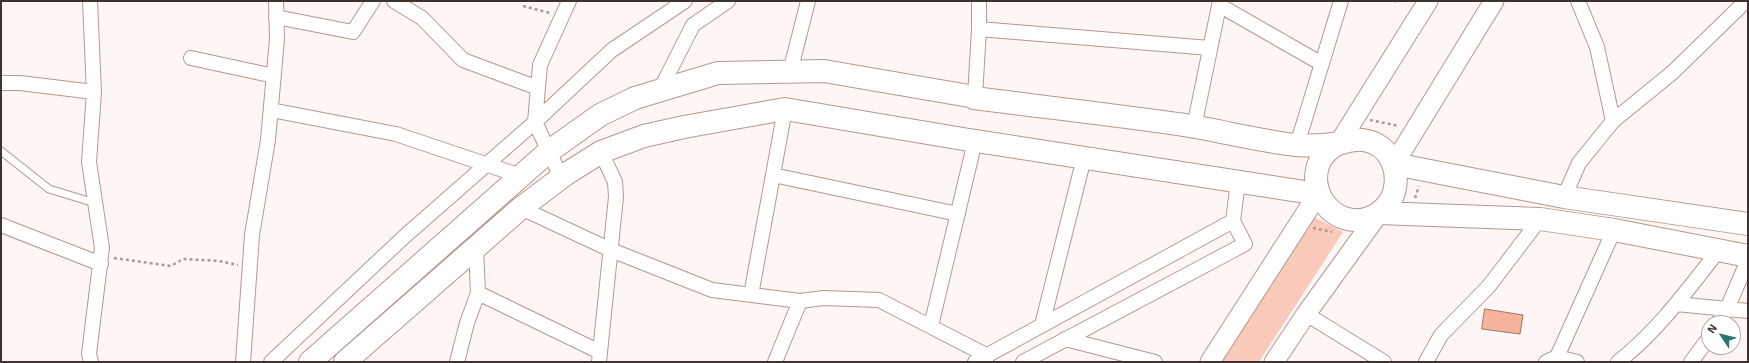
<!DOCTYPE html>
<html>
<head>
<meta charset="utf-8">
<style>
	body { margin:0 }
	#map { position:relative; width:1749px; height:363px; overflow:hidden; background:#fdf6f4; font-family:"Exo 2",sans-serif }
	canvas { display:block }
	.frame { position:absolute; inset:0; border:2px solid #3e322e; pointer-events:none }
	.north { position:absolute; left:1701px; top:315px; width:40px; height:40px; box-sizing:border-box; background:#fff; border:1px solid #b2adab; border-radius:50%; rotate:305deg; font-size:11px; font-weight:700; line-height:16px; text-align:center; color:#3e322e }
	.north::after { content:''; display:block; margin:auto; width:14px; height:18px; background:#2c756f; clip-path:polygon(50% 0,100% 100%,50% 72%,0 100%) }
</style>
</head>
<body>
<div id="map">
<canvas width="1749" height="363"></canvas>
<div class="frame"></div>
<div class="north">N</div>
</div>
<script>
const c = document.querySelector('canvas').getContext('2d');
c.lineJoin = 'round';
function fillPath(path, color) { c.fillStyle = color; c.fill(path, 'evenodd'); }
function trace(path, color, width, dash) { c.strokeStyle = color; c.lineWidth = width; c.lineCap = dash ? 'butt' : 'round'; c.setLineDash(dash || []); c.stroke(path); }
fillPath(new Path2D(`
	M1312,216L1343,232L1259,362H1221Z`), '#f9c9ba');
const building = new Path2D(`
	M1485,309L1523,315L1520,334L1482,329Z`);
fillPath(building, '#f9b39d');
trace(building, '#92766e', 1);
const service = new Path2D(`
	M1,151L49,189L95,203`);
const minor = new Path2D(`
	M394,1L422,18L463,60L538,88
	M1578,1L1597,47L1613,121
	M1219,5L1322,64
	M276,17L353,32L373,1
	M979,29V1
	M191,58L274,76
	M790,72L808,1
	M1,83H20L94,92L90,1
	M660,90L693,25L728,1
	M975,97L979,29L1210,48
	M271,110L396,134L521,176
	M1194,127L1220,1
	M1297,145L1341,1
	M773,175L958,214
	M561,177L535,122L612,50L685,1
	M1564,197L1579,163L1613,121L1673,72L1746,1
	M521,208L611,250L712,290L800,301L823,298L879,300L988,356
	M1,225L101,264
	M478,293L600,352
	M751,295L785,109
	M1676,304L1748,311
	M1306,314L1384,362
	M1718,323L1727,309L1748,260
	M1042,325L1084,158
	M931,326L975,141
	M1065,339L1155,362
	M1557,357L1614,230
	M91,362L89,354L102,248L89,162L94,92
	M243,362L252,235L268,140L277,39L276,1
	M271,362L405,236L535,122L540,65L569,1
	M457,362L467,323L478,293L476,247
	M599,362L616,197L615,182L601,152
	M775,362L800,301
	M975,362L1233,221
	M1023,362L1245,244L1233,221L1238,182
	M1426,362L1441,335L1489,286L1540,219
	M1546,362L1557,357L1577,362
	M1618,362C1658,331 1688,289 1719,250
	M1691,362L1709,338`);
const secondary = new Path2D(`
	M1339,143L1428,1
	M1394,164L1494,1
	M1210,362L1318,194
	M1274,362L1306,314L1379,213`);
const primary = new Path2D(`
	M1394,164L1564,197L1748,224
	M1379,213L1540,219L1614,230L1748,256
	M310,362L548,152L600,115L635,98L718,73L824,71L975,97L974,98C1044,107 1115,115 1185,125C1222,131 1259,141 1296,145C1309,146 1327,145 1340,143C1354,140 1361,137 1376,144C1393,153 1399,174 1394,192C1391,204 1380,214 1369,218C1334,230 1304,190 1321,159C1325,152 1332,147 1339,143
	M345,362L521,208L566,174L601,152L644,136L684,127L785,109L963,139L1318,194`);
trace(service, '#b5988f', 9);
trace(minor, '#b5988f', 16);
trace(secondary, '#b5988f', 21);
trace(primary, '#b5988f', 24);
trace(new Path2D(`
	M1395,1L1396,2
	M523,6L550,13
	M1370,120L1399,126
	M1415,198L1419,186
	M1313,228L1332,232
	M114,258L171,266L183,259L219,261L238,265`), '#a59c99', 2.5, [3, 3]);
trace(service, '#fff', 7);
trace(minor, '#fff', 14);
trace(secondary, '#fff', 19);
trace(primary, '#fff', 22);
</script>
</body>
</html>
